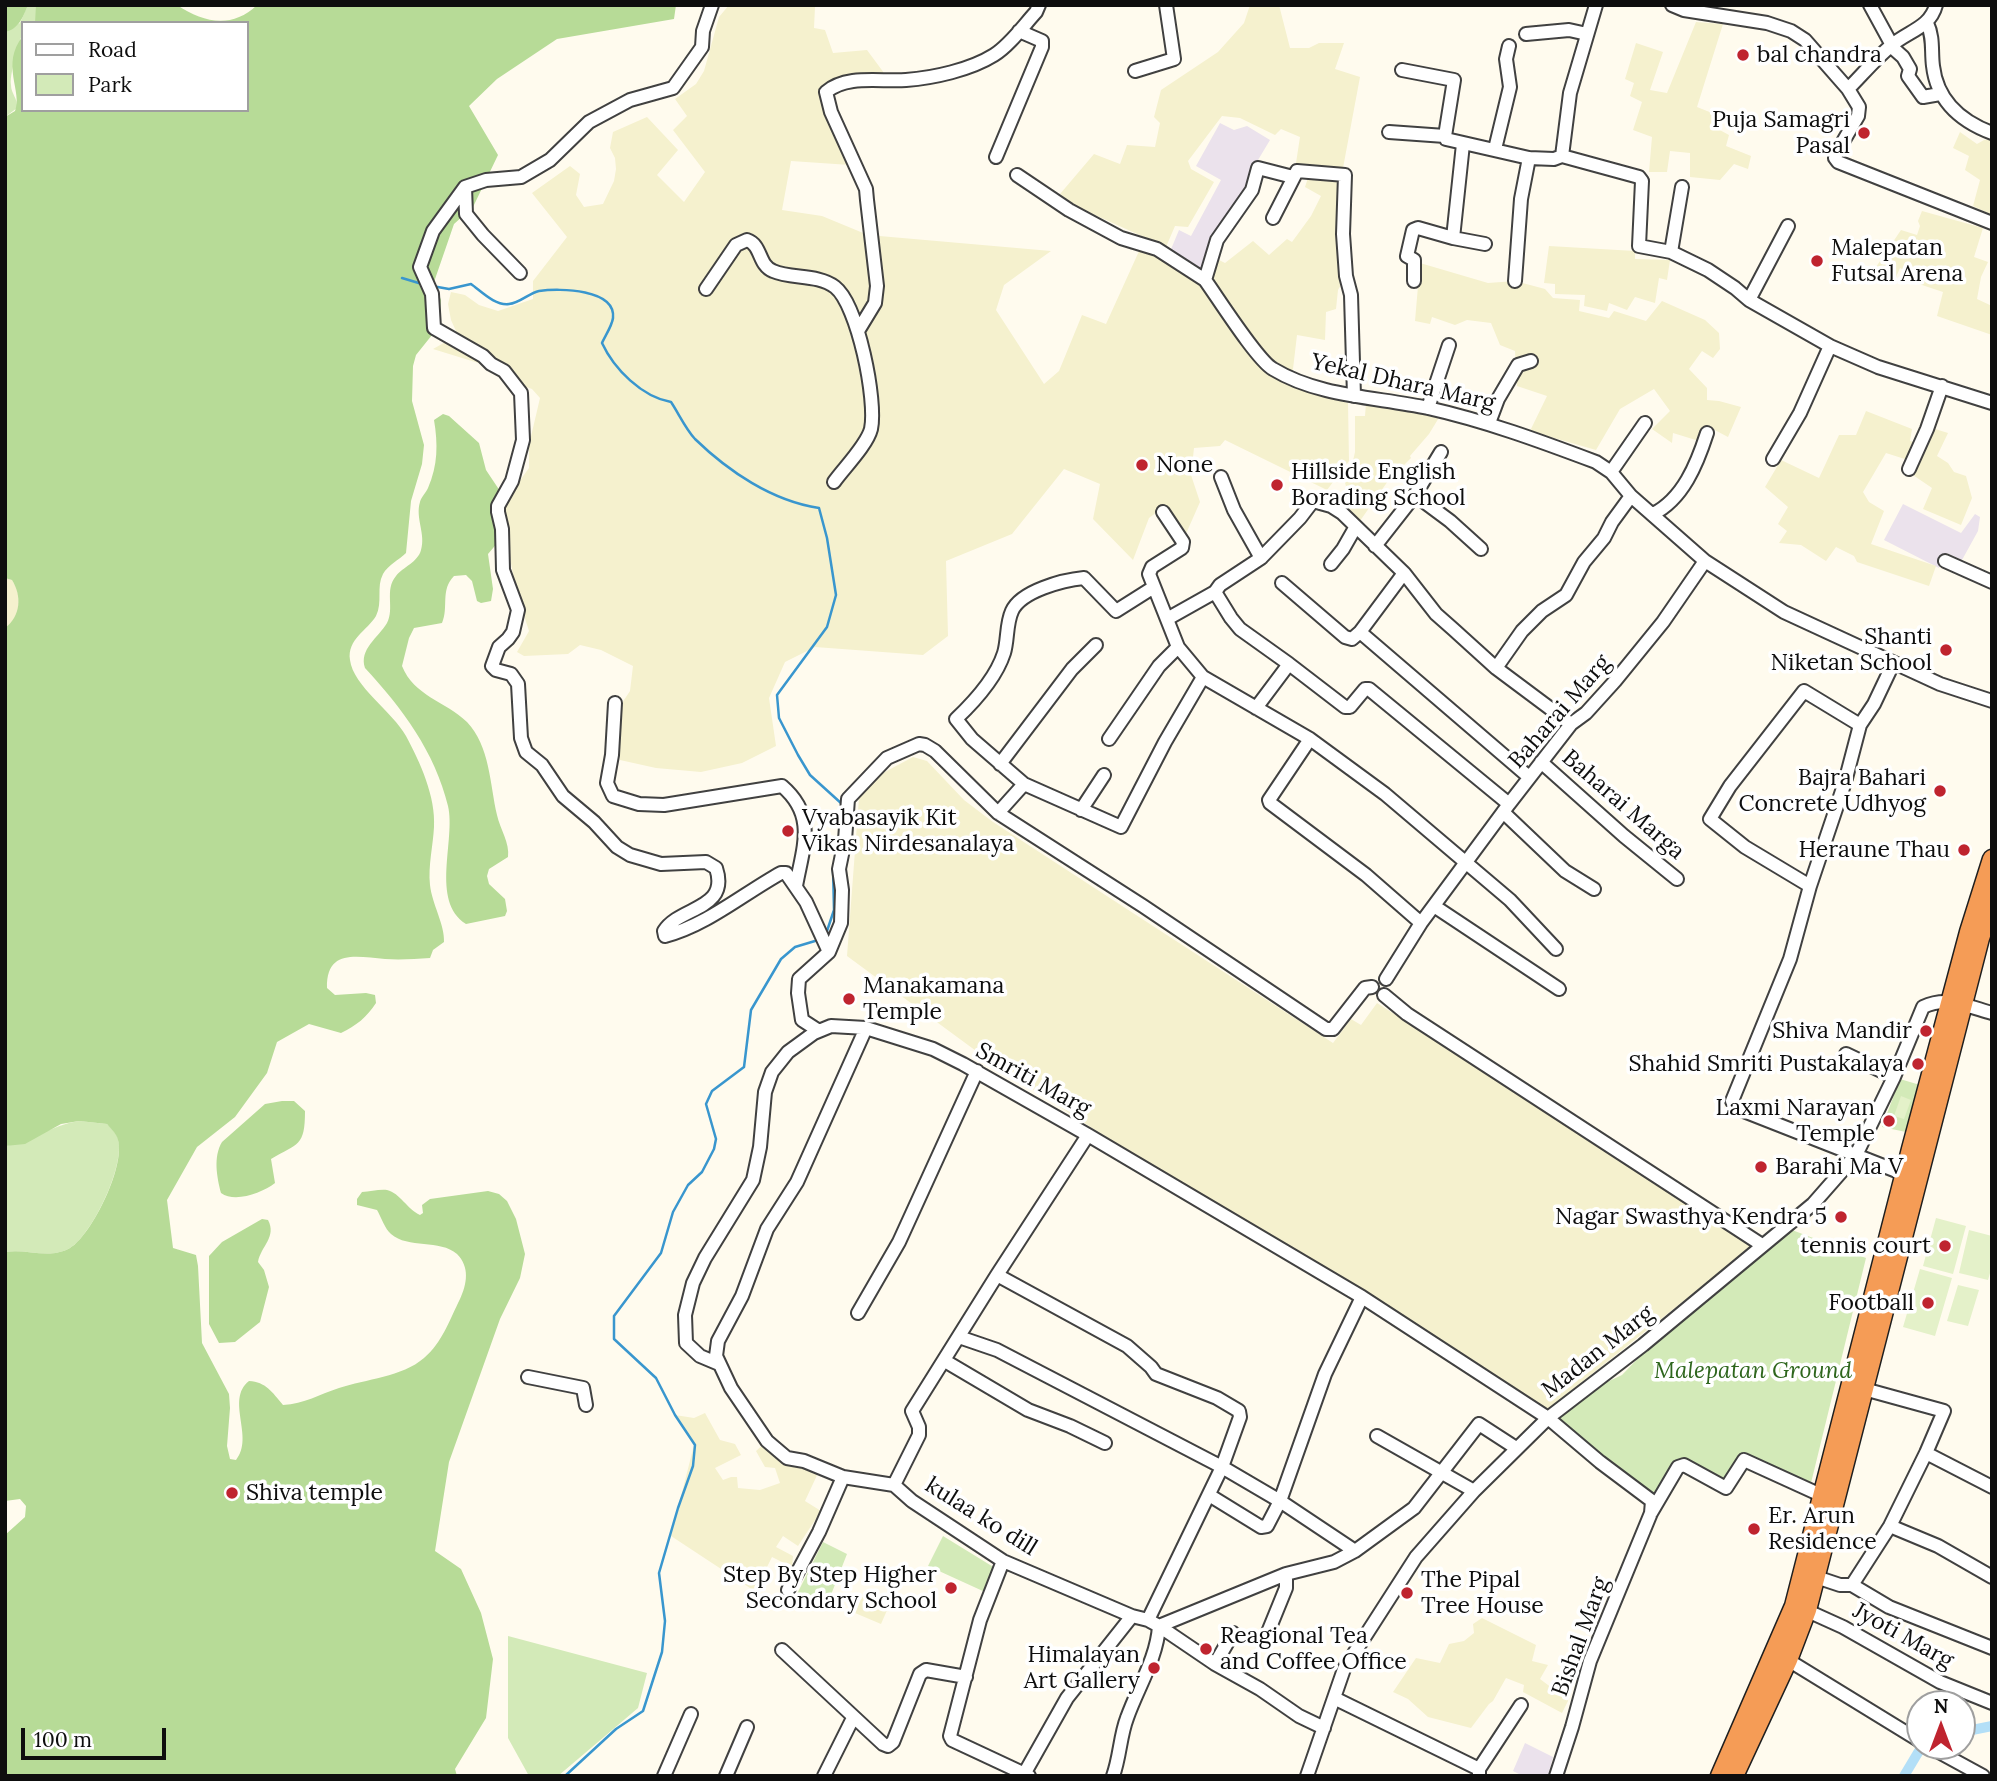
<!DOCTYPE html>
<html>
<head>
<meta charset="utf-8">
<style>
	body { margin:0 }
	#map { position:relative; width:1997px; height:1781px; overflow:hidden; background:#fffbee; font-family:Lora,serif }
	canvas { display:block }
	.frame { position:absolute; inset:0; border:7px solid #0e0e0e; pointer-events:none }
	.legend { position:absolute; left:21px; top:21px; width:228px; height:91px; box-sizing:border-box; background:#fff; border:2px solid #9f9f9f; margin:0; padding:9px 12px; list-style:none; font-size:21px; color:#0e0e0e }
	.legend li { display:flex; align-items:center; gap:14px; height:35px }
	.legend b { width:35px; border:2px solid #9f9f9f }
	.north { position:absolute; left:1906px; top:1690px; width:70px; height:70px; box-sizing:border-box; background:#fff; border:2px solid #9f9f9f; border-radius:50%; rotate:0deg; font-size:19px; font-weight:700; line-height:28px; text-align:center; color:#0e0e0e }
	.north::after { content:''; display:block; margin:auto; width:24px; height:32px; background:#bf242f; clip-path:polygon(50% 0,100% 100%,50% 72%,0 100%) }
	.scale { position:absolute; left:21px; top:1728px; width:145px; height:32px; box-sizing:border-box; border:4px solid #0e0e0e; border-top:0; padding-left:9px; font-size:21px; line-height:24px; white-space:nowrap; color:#0e0e0e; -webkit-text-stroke:5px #fff; paint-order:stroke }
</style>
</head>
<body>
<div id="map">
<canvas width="1997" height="1781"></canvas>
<div class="frame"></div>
<ul class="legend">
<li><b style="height:9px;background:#fff"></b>Road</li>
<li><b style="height:19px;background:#d3eab8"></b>Park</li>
</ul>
<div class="north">N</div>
<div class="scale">100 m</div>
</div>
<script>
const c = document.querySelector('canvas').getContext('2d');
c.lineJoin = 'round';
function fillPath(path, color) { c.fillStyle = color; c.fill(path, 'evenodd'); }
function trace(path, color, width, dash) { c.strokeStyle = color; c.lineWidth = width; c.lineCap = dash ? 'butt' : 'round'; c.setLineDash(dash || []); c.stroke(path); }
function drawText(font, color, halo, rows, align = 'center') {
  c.font = font + ' Lora,serif'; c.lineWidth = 7; c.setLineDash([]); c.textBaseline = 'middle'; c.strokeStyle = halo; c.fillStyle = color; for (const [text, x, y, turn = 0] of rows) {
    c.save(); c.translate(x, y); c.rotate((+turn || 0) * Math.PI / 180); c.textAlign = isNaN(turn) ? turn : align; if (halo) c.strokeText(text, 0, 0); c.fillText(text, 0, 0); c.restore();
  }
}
fillPath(new Path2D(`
	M1220,123L1234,130L1247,126L1270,140L1255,165L1244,196L1207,249L1200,276L1169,254L1179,230L1191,236L1221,180L1196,166Z
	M1903,504L1961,533L1975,514L1980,517L1978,531L1962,560L1947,553L1939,568L1884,540Z
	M1525,1743L1553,1757L1548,1776H1523L1513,1771Z`), '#ebe2ec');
fillPath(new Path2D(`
	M729,5L815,7L814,28L825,30L833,53L867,50L887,77L833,83L819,90L850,165L791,161L782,210L822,216L868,235L1051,251L1004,285L996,310L1044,384L1059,371L1082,315L1106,324L1140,249L1157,256L1202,285L1212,280L1217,259L1225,263L1253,241L1269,255L1287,239L1292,242L1311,216L1321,196L1305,187L1311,169L1302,168L1296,163L1300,137L1281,129L1275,135L1240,118L1222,116L1188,161L1191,169L1214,182L1188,227L1175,226L1166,247L1075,206L1060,194L1094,154L1120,164L1127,145L1155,147L1160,123L1154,117L1161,90L1218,52L1244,23L1250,5H1279L1290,48H1309L1319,43H1344L1335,69L1360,77L1343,168L1340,201L1342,283L1338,290L1336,309L1326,312L1325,340L1297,335L1291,386L1348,403L1349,461L1327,490L1225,440L1220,446L1194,448L1191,475L1200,502L1185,536L1165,506L1149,518L1133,560L1093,519L1100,484L1064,469L1012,534L946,561L948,636L923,655L815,647L785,662L769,698L776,746L742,763L701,772L656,768L620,760V706L630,691L633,666L601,650L580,645L568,654L524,656L517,652L529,631L516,591L502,513L505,501L529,468V445L540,398L532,389L504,379L488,366L433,349L449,340L456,331L451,320L448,304L451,292L465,295L479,305L498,311L533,299V281L567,237L532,193L570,166L580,174L576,195L584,207L603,204L614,181L616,169L615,158L610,148L613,132L647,117L678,150L657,175L684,202L705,172L673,130L687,116L675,99L696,84L704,71L719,17Z
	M1696,22L1723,24L1697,107L1722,117L1716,128L1729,135L1726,146L1751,156L1748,169L1734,164L1720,180L1690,177V153L1670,151L1667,172H1649L1652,137L1633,130L1642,102L1630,96L1634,83L1625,79L1636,43L1663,52L1650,90L1667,93Z
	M1960,132L1977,144L1984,140L1992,139V215L1973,206L1980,180L1965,170L1969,156L1953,148Z
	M1922,211L1983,228L1974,257L1988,262L1981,277L1977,299L1992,306V335L1937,316L1943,292L1913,282L1915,275L1900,268L1896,277L1876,267L1901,230L1917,235L1920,226L1918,221Z
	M1549,246L1635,251V259L1670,260L1667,280L1659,278L1655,303L1635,297L1627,310L1609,303L1607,311L1584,306L1585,295L1555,294V284L1544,283Z
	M1420,263L1488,283L1515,281L1545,289L1553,298L1580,300L1579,311L1609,318L1614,311L1646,321L1662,301L1705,320L1719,333L1720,349L1713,358L1702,351L1689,369L1707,388V400L1719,401L1741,407L1728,437L1707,426L1699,441L1673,433L1672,443L1652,429L1670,411L1654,389L1620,409L1596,450L1530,431L1547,396L1517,386L1515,351L1500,345L1491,323L1467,320L1455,325L1432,317L1430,324L1415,321Z
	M1354,396L1440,416L1429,434L1410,456L1411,458L1388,481L1355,528L1342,513L1354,491L1346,486L1345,483L1350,474L1355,452V416H1365L1366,403Z
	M1866,411L1912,429L1910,441L1926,446L1932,428L1948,433L1937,456L1948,463L1954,472L1966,476L1972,498L1961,525L1923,509L1932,488L1910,473L1911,461L1886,453L1863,492L1869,502L1884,511L1871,544L1936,566L1929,586L1857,562L1854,556L1836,547L1826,561L1801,545L1779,543L1787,531L1778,524L1788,507L1765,487L1781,460L1819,478L1839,435H1856Z
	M5,578L12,580L17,588L19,601L18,612L12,623L5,628Z
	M913,757L927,761L964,800L993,822L1333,1043L1351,1019L1361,1025L1377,1003L1755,1244L1543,1413L1299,1255L1092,1128L987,1059L847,956L859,798L883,773Z
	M705,1413L720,1440L735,1444L741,1455L715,1468L723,1480L731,1477H737L738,1488L760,1490L780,1483L775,1468L765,1467L756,1451L767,1441L819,1471L805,1501L821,1511L798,1546L783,1536L776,1547L793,1556L792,1567L772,1557L766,1569L762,1571L753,1590L671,1536L694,1445L675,1415L694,1418Z
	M862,1597L888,1608L881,1624L855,1613Z
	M1482,1618L1536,1645L1532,1661L1548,1665L1540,1679L1552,1688L1565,1692L1568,1701L1562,1713L1523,1692L1524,1685L1506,1678L1493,1701L1489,1704L1471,1728L1428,1717L1408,1699L1393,1692L1416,1658L1440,1663L1449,1644L1464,1641L1474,1633L1473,1624Z`), '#f5f1ce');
fillPath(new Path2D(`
	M28,5H36V21L35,23H23C23,41 9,70 11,85C11,94 18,98 17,108L5,117V32L20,23Z
	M1900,1079L1920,1085L1906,1132L1882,1127Z
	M79,1121L107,1124C110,1127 115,1132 117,1136C128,1161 92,1235 70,1248C49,1260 27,1248 5,1252V1146C33,1142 51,1125 79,1121Z
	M1792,1230L1866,1258L1811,1483L1739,1454L1720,1487L1678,1465L1655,1495L1553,1422L1607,1382L1622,1375L1649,1347Z
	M943,1536L995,1568L985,1592L928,1566Z
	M823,1542L847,1554L825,1610L796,1596Z
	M508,1636L647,1673L638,1708L558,1776H529L508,1738Z`), '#d3eab8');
fillPath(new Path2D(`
	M5,5H28C23,17 19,29 5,32Z
	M36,5H177C204,23 232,29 257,5H676L674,19L557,39L497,79L469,106L498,155L473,207L454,224L434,282L441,300L439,322L436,330L416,355L413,366L412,401L424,445L422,464L411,501L406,553C399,560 388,565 383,574C376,587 383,602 376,616C367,631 347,639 350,660C353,686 393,712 406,736C420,762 436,797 434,827C433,846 428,866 430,885C432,904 445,925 444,942L433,950L430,958C415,959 400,960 385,959C358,957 326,948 327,988L335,995L366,993L375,995L376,1003C367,1017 356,1026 341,1033L309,1024L277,1042L267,1073L235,1117L197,1147L167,1200L173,1248L196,1255L198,1266L202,1343L229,1394L230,1408L227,1446L230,1459L236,1460C255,1437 225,1400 249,1381C266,1382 272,1392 283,1405C304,1404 320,1394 339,1388C366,1379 402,1377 424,1358C442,1343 450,1319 460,1299C467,1284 470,1267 457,1254C440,1239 408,1249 391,1234C385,1229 381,1217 377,1210L357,1205V1199L362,1192C370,1192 379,1189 387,1190C400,1193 407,1209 420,1215L423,1213L422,1205L430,1199L488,1191L499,1194L507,1201L516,1219L525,1254L520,1278L500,1319L449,1462L435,1551L461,1569L481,1613L493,1659L486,1718L455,1769L457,1776H5V1535L25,1517L26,1506L20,1499L5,1501V1252C27,1248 49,1260 70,1248C92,1235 128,1162 117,1137C115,1132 110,1128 107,1124L79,1121L61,1124L25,1144L5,1146V628C21,616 22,596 12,580L5,578V117L15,111C23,92 0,64 23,36V110H247V23H35Z
	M443,414L449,416L479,443L486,470L500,491L499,541L488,554L493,589L491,601L481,603L477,601L472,581L466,575L454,576C440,590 449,607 442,623L414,628L409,638L402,666C414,696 445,701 467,722C490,746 490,785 497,815C500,829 510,843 508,857L489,869L487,876L489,884L505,899L507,911L505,916L466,924C430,901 456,840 448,806C435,752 402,708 365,668C359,649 378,638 387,623C395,608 384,590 396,576C403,567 418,562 421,550C426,534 415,518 420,502C421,497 426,493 428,488C438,465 438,444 434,420Z
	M282,1101H294L305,1111C305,1147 298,1143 271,1159L275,1183C262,1193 235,1203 221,1193C217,1177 213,1157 222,1142L265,1104Z
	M262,1219L268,1220C277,1237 261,1246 258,1262L264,1270L269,1287L260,1322L235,1342L219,1343L209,1324V1256L222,1242Z`), '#b7db97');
fillPath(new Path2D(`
	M1901,1096L1911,1100L1904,1119L1894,1116Z
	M1936,1218L1966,1226L1953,1274L1923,1266Z
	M1969,1230L1992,1236V1266L1988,1280L1959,1273Z
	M1920,1269L1952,1278L1935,1336L1903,1327Z
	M1958,1285L1979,1290L1968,1326L1947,1321Z`), '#e4f1c9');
trace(new Path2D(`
	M402,278L422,284
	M432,286L449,289L471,284C481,291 495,306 509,304C520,303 529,293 539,291C560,288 616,289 613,318C612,326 605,336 602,343C614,369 642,397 671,402C679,414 685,428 695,439C728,471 772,501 819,508L827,538L836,595L827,627L777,695L779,718L798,755L810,775L842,804
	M827,931L834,910L833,869
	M565,1776L616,1729L643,1711L662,1652L665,1621L659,1573L678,1508L693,1466L695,1445L675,1415L656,1378L614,1339V1316L661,1253L673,1212L688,1185L702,1172L714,1149L716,1139L706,1104L712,1091L744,1067L751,1010L781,959L795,947L815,941`), '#3996ce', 2.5);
trace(new Path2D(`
	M1962,1732L1992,1726
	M1904,1776L1919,1751`), '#b3dff7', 10);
const minor = new Path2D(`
	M712,5L703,31L702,47L673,88L630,100L589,122L550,160L521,177L486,180L465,187L433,231L420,267L432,294L434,328L483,356L491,364L504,371L521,393L523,440L512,481L498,506V512L502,529L503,570L518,610L513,632L508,639L499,647L492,666L496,670L511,674L518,684L521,738L526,752L542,765L563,796L594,822L617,847L630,855L661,864L706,862L716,868C730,910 680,906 664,931L665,936C707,925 743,894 781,873H786L806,902L829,952
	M1672,5L1684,10L1767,23L1791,31L1805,40L1848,89L1859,107L1858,116L1837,152L1835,158L1838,162L1992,223
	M1870,5L1894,49L1903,57L1910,69L1908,76L1923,97L1940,94
	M1927,23C1934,38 1931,51 1933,66C1937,101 1960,121 1992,133
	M1526,34L1569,30L1587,34
	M1402,70L1454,80L1445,136L1446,139L1529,158L1554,159L1562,156L1639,177L1642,181L1639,246L1671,252L1708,270L1735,288L1749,300L1830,346L1878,367L1992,403
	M1135,71L1174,59L1166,5
	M1848,89C1862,75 1876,58 1892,45C1908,31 1930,28 1936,5
	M1389,132L1445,136
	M1495,149L1510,87L1506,59L1509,46
	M1562,156L1570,93L1596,5
	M996,157L1042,47V41L1019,31
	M1017,175L1069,210L1121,238L1157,249L1205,280
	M1293,177L1258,168L1252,190L1217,240L1205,280C1218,298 1257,360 1273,369C1319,397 1377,397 1428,408C1486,421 1540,441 1596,462L1611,472L1631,496L1705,561L1784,612L1940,684L1992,701
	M465,187L466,214L483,235L520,273
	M1273,218L1297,171L1345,175L1343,234L1346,276L1351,295L1354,396
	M1453,238L1485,244
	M1671,252L1682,187
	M1414,281V260L1407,256L1413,230L1418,228L1453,238L1463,144
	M1515,281L1521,199L1529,158
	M706,289L736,245L747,240C762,245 758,265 773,271C791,279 818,274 835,287C858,305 877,401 871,429C867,445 844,468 834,482
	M1749,300L1788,226
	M858,331L875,303L877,286L867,200L866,189L831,112L826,92C847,74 881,82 906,80C933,78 970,70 994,55C1010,45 1024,25 1036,12L1039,5
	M1428,408L1449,345
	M1489,423L1498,399L1518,365L1531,361
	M1773,459L1800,413L1830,346
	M1909,469L1927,429L1942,386
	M1611,472L1645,423
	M1221,477L1234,510L1261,558L1220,585L1215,592L1231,618L1240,629L1289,664L1256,708
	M1415,495L1450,521L1481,549
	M1163,512L1183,542L1182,548L1152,567L1149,574L1178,647L1203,677L1310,739L1385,794L1510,900L1556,949
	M1653,514C1683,499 1697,464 1707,433
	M1375,546L1415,495L1441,452
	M1261,558L1300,518L1313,501L1331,506L1342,513L1404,573L1436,614L1453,629L1496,668L1571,724
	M1945,561L1992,582
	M1331,564L1343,549L1355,528
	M1404,573L1360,632L1529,777
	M1282,583L1345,637L1352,639L1360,632
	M1154,587L1116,611L1084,578C1063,580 1021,591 1012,611C1006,624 1008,640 1004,653C996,678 974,702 956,719L972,739L1024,784L1121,827L1165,742L1203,677
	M1167,619L1215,592
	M1289,664L1345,707H1350L1365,689H1369L1509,804
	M1893,664L1874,704L1860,725L1845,782L1810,886L1790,959L1732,1101L1736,1108L1904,1174
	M1496,668L1522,631L1542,611L1566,595L1584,562L1604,538L1612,522L1631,496
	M615,703L612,755L607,783L613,796L639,804L664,805L782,786C817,816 803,847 796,886
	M1109,739L1159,666L1178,647
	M1310,739L1269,800L1270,803L1366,875L1421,923
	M1541,762L1624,836L1677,879
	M1000,764L1072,669L1096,645
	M1081,810L1104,775
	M1503,812L1565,871L1594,889
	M998,813L1024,784
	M1810,886L1745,847L1710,819L1730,786L1804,691L1860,725
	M1434,906L1559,989
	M1386,979L1421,923L1509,804L1571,724L1586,713L1615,681L1663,622L1705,561
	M1384,995L1407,1014L1762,1245
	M866,1028L797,1182L767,1229L742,1296L718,1341L716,1356L731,1388L767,1441L787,1458L804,1461L843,1477L894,1485
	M819,1031L802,1020L798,993L799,979L829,952L841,923L842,890L839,869L845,840L848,799L887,758L919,744L925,745L935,751L998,813L1143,906L1326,1029H1333L1365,988L1372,987
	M1846,1054L1894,1077
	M997,1275L1127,1346L1151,1367L1156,1374L1217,1398L1239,1411L1240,1417L1222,1467L1148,1620
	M858,1313L899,1242L977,1071
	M959,1337L997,1350L1222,1467L1280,1501L1355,1551
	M945,1361L1028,1410L1070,1426L1105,1443
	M719,1364L700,1356L686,1343L685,1315L693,1283L705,1258L753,1180L760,1147L765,1092L772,1072L788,1052L814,1033L831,1026L866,1028L933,1049L963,1064L1088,1135L1362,1297L1548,1418L1600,1462L1652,1501L1651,1513
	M528,1377L583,1388L586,1405
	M1377,1436L1474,1491
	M1926,1453L1992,1487
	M894,1485L912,1501L1003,1561L1132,1616L1148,1620L1159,1626L1215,1664L1260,1689L1299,1716L1324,1728
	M894,1485L919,1435V1427L912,1411L997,1275L1088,1135
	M1209,1495L1261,1527L1267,1526L1280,1501L1325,1374L1362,1297
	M1890,1526L1938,1546L1992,1577
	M1003,1561L980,1620L950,1736L952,1740L1029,1776
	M1816,1577L1840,1585H1852L1889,1607L1992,1648
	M1852,1585L1890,1526L1926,1453L1944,1411L1864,1389
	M788,1590L819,1532L843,1477
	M1801,1608L1843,1627L1940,1682L1992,1703
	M1264,1642L1286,1588V1574
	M782,1650L883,1744L888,1746L893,1742L920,1674L926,1670L966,1677
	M1788,1660L1920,1741
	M1215,1664L1233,1633
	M1334,1698L1479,1769
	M1928,1746L1983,1776
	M1479,1775V1769L1521,1705
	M664,1776L691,1714
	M726,1776L747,1727
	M824,1776L853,1718
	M1023,1776L1067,1698L1132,1616
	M1113,1776C1120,1757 1120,1736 1127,1718C1138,1687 1157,1658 1159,1626L1286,1574L1334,1562L1355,1551L1414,1508L1479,1424L1516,1448
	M1307,1776L1344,1669L1416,1557L1474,1491L1548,1418L1643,1345L1813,1204L1856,1155L1894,1077L1923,1007C1947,996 1967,1006 1992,1013
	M1556,1776L1572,1727L1590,1661L1651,1513L1678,1467L1684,1465L1726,1488L1744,1460L1823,1496`);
const highway = new Path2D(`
	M1720,1776L1794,1606L1911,1149L1969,932L1992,859
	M1734,1776L1788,1660L1807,1610L1980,938L1992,903`);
trace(minor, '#414141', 16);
trace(highway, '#1f1f1f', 21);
trace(minor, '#fff', 12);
trace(highway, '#f59c56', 18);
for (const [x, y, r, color] of [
	[1743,55,7,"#bf242f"],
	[1864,133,7,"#bf242f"],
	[1817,261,7,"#bf242f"],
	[1142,465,7,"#bf242f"],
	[1277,485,7,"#bf242f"],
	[1946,650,7,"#bf242f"],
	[1940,791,7,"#bf242f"],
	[788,831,7,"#bf242f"],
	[1964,850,7,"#bf242f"],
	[849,999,7,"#bf242f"],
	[1926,1031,7,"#bf242f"],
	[1918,1064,7,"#bf242f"],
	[1889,1121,7,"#bf242f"],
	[1761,1167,7,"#bf242f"],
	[1841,1217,7,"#bf242f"],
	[1945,1246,7,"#bf242f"],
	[1928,1303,7,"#bf242f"],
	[232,1493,7,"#bf242f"],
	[1754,1529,7,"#bf242f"],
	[951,1588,7,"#bf242f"],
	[1407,1593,7,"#bf242f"],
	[1206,1649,7,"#bf242f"],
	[1154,1668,7,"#bf242f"]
]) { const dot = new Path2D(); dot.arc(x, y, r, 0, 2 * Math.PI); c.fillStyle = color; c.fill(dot); trace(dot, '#fff', 2.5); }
drawText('23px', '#0e0e0e', '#fff', [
	["bal chandra",1757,55,"left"],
	["Puja Samagri",1850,120],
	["Pasal",1850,146],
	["Malepatan",1831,248,"left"],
	["Futsal Arena",1831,274,"left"],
	["None",1156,465,"left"],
	["Hillside English",1291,472,"left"],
	["Borading School",1291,498,"left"],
	["Shanti",1932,637],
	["Niketan School",1932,663],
	["Bajra Bahari",1926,778],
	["Concrete Udhyog",1926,804],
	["Vyabasayik Kit",802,818,"left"],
	["Vikas Nirdesanalaya",802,844,"left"],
	["Heraune Thau",1950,850],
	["Manakamana",863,986,"left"],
	["Temple",863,1012,"left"],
	["Shiva Mandir",1912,1031],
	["Shahid Smriti Pustakalaya",1904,1064],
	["Laxmi Narayan",1875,1108],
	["Temple",1875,1134],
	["Barahi Ma V",1775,1167,"left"],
	["Nagar Swasthya Kendra 5",1827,1217],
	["tennis court",1931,1246],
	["Football",1914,1303],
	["Shiva temple",246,1493,"left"],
	["Er. Arun",1768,1516,"left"],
	["Residence",1768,1542,"left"],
	["Step By Step Higher",937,1575],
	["Secondary School",937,1601],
	["The Pipal",1421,1580,"left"],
	["Tree House",1421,1606,"left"],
	["Reagional Tea",1220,1636,"left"],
	["and Coffee Office",1220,1662,"left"],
	["Himalayan",1140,1655],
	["Art Gallery",1140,1681]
], 'right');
drawText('23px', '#0e0e0e', '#fff', [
	["Yekal Dhara Marg",1403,383,13],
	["Baharai Marg",1560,712,-49],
	["Baharai Marga",1623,805,41],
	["Smriti Marg",1033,1080,29],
	["Madan Marg",1598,1352,-38],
	["kulaa ko dill",981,1517,32],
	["Jyoti Marg",1903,1636,29],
	["Bishal Marg",1581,1637,-70]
]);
drawText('italic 23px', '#2e661d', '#fff', [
	["Malepatan Ground",1753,1371]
]);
</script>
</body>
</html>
